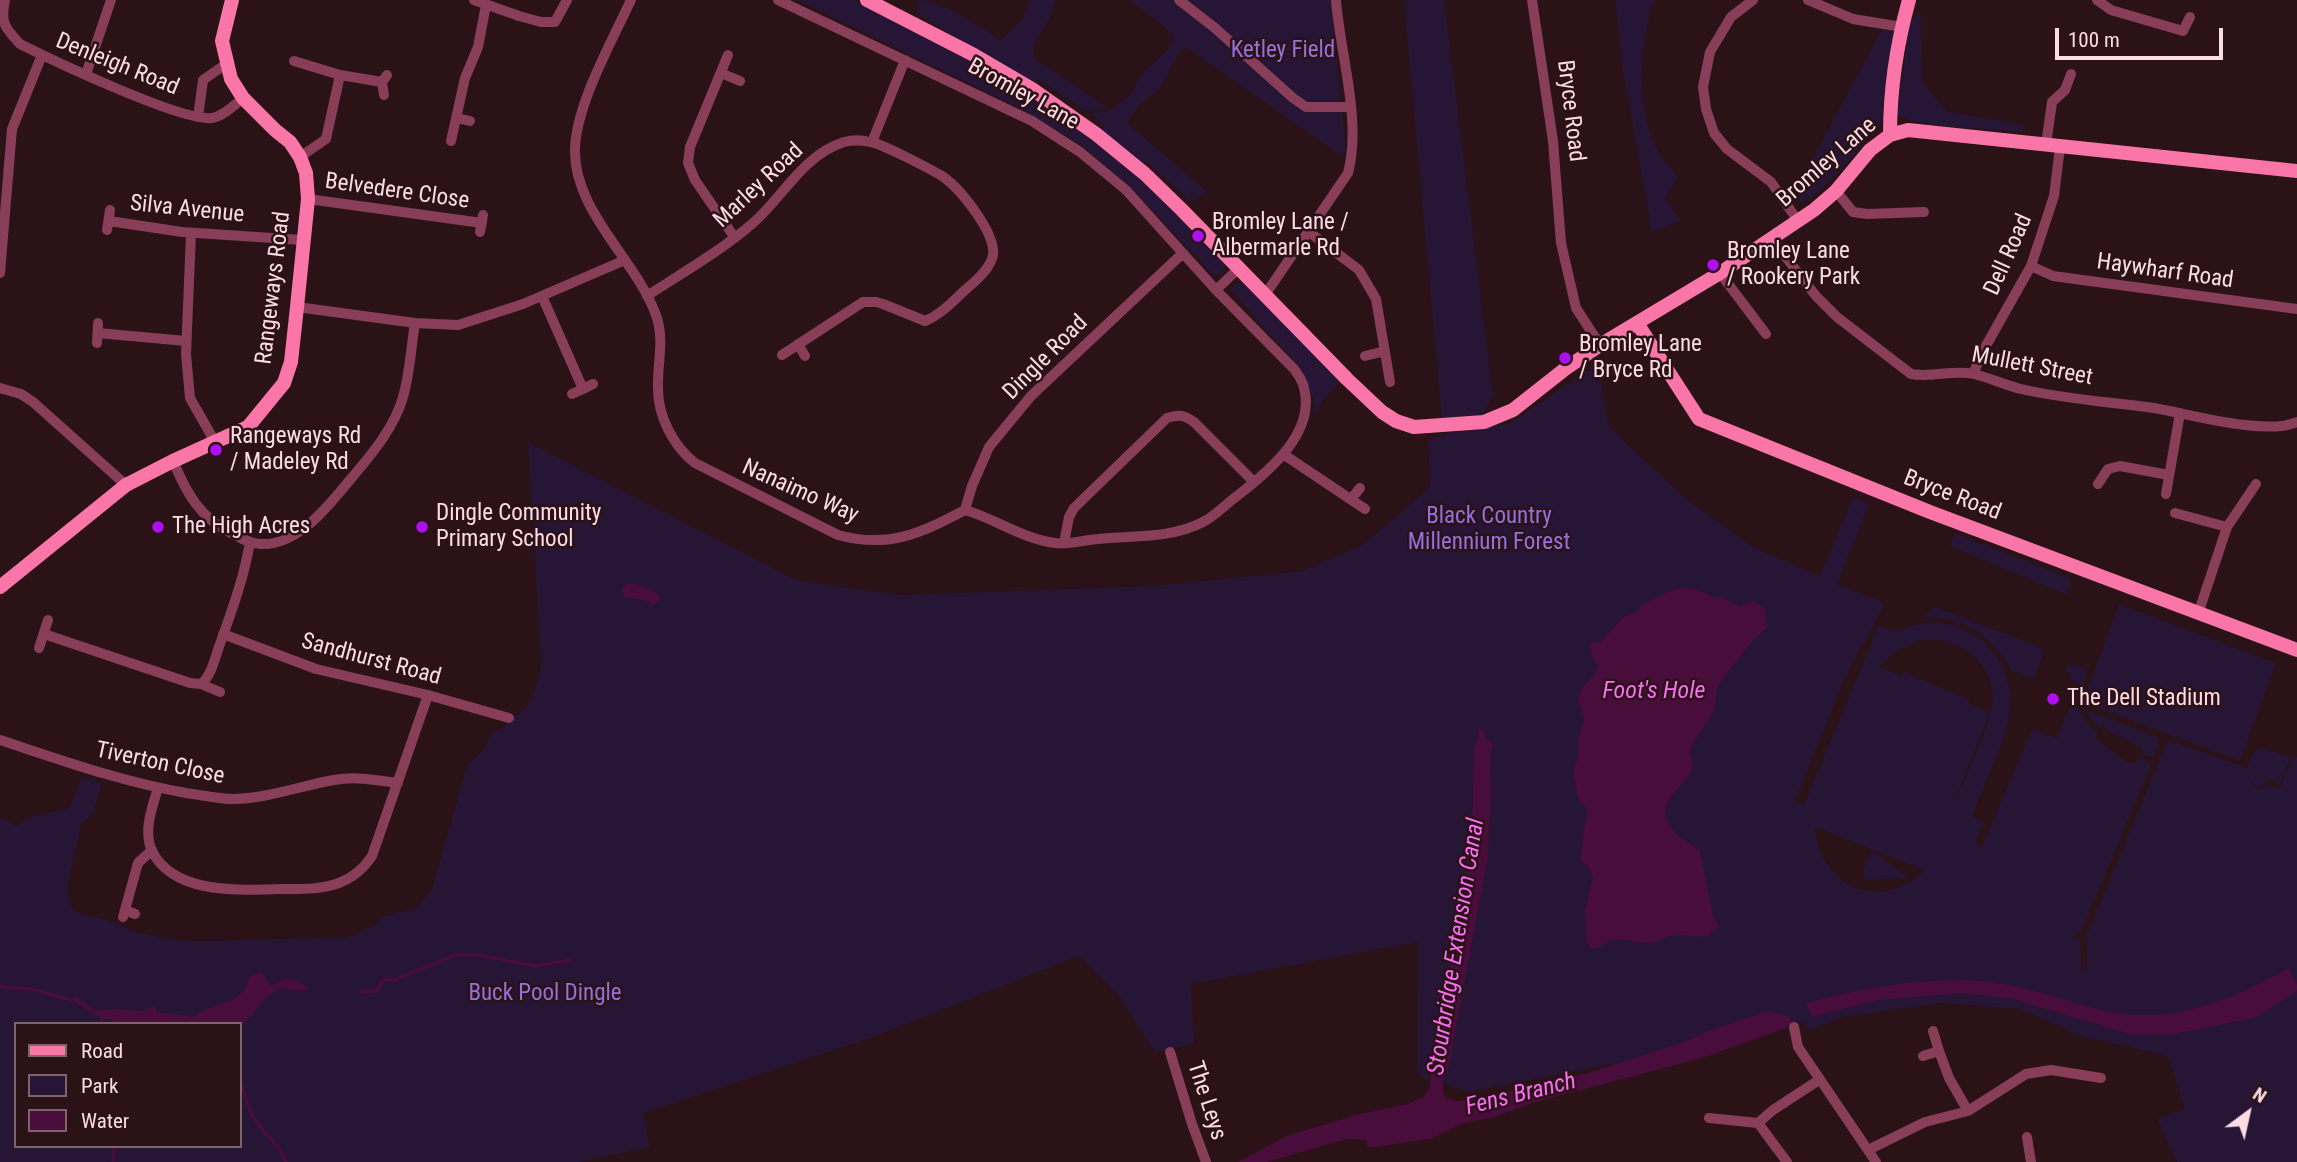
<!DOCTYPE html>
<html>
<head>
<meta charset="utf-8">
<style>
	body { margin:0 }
	#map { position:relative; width:2297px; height:1162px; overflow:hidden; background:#2a1217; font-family:"Roboto Condensed",sans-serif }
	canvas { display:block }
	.legend { position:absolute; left:14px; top:1022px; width:228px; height:126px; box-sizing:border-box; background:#2a1217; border:2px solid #7f636a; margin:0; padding:9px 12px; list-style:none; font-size:21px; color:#fedce6 }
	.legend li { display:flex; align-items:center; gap:14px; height:35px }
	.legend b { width:35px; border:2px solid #7f636a }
	.north { position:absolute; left:2213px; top:1078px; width:70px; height:70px; -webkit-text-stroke:5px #2a1217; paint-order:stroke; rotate:33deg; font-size:19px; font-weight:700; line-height:28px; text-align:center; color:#fedce6 }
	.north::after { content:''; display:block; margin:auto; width:24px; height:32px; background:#fedce6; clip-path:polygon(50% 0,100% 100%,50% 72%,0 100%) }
	.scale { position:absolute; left:2055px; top:28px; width:168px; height:32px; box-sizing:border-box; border:4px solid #fedce6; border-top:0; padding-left:9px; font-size:21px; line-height:24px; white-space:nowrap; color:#fedce6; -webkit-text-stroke:5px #2a1217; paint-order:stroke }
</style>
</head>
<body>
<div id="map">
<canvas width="2297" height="1162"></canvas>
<ul class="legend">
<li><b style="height:9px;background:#fb76a8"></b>Road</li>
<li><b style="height:19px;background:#261534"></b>Park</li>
<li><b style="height:19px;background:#480d3a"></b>Water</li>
</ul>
<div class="north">N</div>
<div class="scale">100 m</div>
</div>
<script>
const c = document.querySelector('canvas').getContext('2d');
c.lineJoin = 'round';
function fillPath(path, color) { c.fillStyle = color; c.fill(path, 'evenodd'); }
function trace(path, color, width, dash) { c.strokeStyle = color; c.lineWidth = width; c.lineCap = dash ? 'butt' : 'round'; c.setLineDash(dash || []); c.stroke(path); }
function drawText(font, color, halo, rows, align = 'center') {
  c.font = font + ' "Roboto Condensed",sans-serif'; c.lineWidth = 5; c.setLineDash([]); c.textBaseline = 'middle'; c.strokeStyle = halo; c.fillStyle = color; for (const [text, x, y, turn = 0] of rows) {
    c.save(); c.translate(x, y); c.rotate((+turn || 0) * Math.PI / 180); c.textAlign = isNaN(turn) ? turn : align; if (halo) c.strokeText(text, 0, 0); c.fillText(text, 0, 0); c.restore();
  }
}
fillPath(new Path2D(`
	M797,0H854L1002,79L1077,128L1134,172L1219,257L1225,266L1222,274L1214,276L1130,187L1078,143L1013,105Z
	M917,0C943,0 979,26 1000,40L1022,20L1030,0H1055L1050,18L1034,44L1033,57L1108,108L1092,111L1084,110L1038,79L1030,83L919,15Z
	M1129,0H1331L1346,152L1340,155L1186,47L1179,53L1161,88L1139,105L1127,123L1209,193L1189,201L1147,162H1140L1099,132L1104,125L1090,114L1111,110L1130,95L1142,74L1170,47L1174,37L1158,21Z
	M1404,0H1444L1493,395L1483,415L1442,419Z
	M1615,0H1654C1640,44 1635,109 1658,151C1663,161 1672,169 1678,177L1665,198L1681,221L1652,232L1622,65Z
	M1921,9L1922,81L1947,112L2023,124V132L1928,125L1898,116V105L1910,21Z
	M1882,29L1894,32L1880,124L1852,158L1811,199L1800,202L1798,186Z
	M1242,282L1340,382L1322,401L1314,417L1313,398L1302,370L1232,291L1234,284Z
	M1598,363L1609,427L1687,500L1755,548L1820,576L1853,497L1869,504L1837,584L1885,603L1843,682L1795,801L1804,805L1879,625L1893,631L1928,622L1954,625L1983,640L2002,664L2011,694L2009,717L2004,738L1972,816L1984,822L1975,844L1982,847L2032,729L2057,738L2079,684L2069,680L2071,674L2065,670L2067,666L2076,665L2087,669L2086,677L2076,705L2086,721L2098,733L2095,738L2126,761L2134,764L2140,758L2149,762L2150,768L2081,932H2076L2073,939L2080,938L2082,972L2087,968V935L2168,740L2247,768L2253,753L2260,747L2291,757L2280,784L2268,779L2263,786L2257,787L2250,780V783L2259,790L2267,785L2280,789L2293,757L2297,758V1162H2177L2157,1119L2185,1109L2168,1056L2073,1034L2060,1026L2018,1009L1942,1003L1843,1017L1807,1031L1805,1021L1794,1028L1470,1092L1432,1080L1431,1082L1417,1074L1418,942L1191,984L1194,1043L1155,1053L1120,997L1079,956L870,1038L643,1113L650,1147L581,1162H0V817L16,826L33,816L70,808L81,777L102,783L93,814L81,824L67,889L71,908L84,915L115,922L132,931L174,940L205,941L347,937L377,925L379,917L417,908L432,889L467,765L484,749L491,734L505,726L509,718C535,711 536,686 541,664L528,442L796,580L900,595L1152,586L1302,571L1363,545L1430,487L1428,440L1444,434L1509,424ZM1921,640C1940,639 1956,642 1971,654C2008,685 1989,723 1974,758C1966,776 1958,795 1950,813L1990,712L1969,704L1970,700L1904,672L1902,676L1880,667L1894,652ZM1815,827L1924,870C1916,879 1908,884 1897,888C1854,903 1817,869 1815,827ZM16,1024H240V1146H16Z
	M1955,533L2072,579L2067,595L1950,546Z
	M2119,604L2276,663L2240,761L2083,702Z
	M1935,607L2045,649L2034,679L2011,671C1993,636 1963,616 1923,617Z
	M2082,708L2160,738L2154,758L2142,754L2141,748C2128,740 2114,736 2102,726L2099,729Z
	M1873,851L1908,878L1864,880C1862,868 1866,860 1873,851Z`), '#261534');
fillPath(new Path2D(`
	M628,583C640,586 653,587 661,598L654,605L647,601L624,597L622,588Z
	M1685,588L1698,590L1713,597H1722L1740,607L1754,601L1765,609L1767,627L1750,644L1718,685L1714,711L1692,745L1690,754C1706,784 1644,794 1674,831C1681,840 1692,843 1700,851L1714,920L1720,926L1706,937C1693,936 1679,934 1666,937C1661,938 1657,943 1651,943C1630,943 1614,932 1597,949L1590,948L1587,942L1585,911L1593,877L1590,869L1581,861L1583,835L1588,811L1584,804L1579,802L1573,771L1578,760V739L1584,720L1578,698L1581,690L1597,671L1598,664C1590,657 1590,652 1591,642L1600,643C1603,640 1620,620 1623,617C1628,614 1634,613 1639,610L1641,605L1675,589Z
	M1477,729H1484V736L1493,744L1490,756L1491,791L1488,857L1448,1070C1443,1081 1441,1084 1445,1097L1457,1101L1488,1096L1585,1074L1679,1044L1706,1032L1767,1011L1790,1017L1791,1024L1778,1031L1702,1058L1536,1102L1494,1117L1461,1124L1430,1139L1368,1148L1366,1140L1347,1139L1267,1162H1238L1286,1136L1356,1115L1408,1104L1423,1097L1430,1088L1433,1038L1444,999L1467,865L1472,827L1474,749L1479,735Z
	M2289,968L2297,985V991L2257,1017L2176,1034H2130L2009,998L1961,993L1880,1000L1812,1017L1806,1003C1866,988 1929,975 1991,982C2030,987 2068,1002 2106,1011C2174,1026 2230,1000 2289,968Z
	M262,972L270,986L286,978L299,981L309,989L297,991L279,988C263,998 255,1015 240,1025L118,1024L109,1019H102L71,1000L77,997L95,1010L119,1009L142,1011L156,1005V1012L194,1017C218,997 239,1010 250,976Z`), '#480d3a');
trace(new Path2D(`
	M0,985L3,987L32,989L71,1000
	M361,992L377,991L384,979L394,980L456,955H479L535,966L571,960
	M102,1024V1019
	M240,1073C242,1093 250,1116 263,1130C273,1142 281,1148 286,1162
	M113,1162L115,1146`), '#480d3a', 3.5);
trace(new Path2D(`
	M5,0C0,23 5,28 20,44C52,60 182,122 212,118C224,116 234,105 243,98
	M474,0L519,16L541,22H555L567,0
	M631,0C612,41 576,105 575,149C573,210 636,260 656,315C665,340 657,363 658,389C658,416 673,446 695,463L838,535C889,549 921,533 965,510C996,519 1023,539 1055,543C1068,545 1084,540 1098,539C1133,535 1170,539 1203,522C1215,516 1226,504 1237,496C1268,472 1316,433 1304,388C1303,381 1298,375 1294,369L1216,290L1126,190L1080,152L1032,121L778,0
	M1179,0L1215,28L1293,98L1306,107H1350
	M1532,0L1553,141L1561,243L1576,308L1600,345
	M1753,0L1731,17L1710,52L1703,87L1706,109L1714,133L1727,149L1771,182L1798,221
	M1808,0L1853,19L1902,27
	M2097,0L2111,10L2183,31L2190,17
	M728,55L690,147L688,163L695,180L735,238
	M294,61L340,75L382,82
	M721,73L740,81
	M86,74L111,0
	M384,95L382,82L387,75
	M198,117L203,80L226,64
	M457,118L470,121
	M451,141L465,78L478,47L486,5
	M872,142L905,60
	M2046,145L2052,102L2065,90L2071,74
	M300,157L326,139L340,75
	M1836,191L1853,212L1867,214L1924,212
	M308,199L482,223
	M109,221L182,232L302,240
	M107,230L110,210
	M480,232L483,215
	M1309,232L1359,270L1376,299L1390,382
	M191,233L186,354L190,398L215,442
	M1771,238L1816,296L1837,317L1911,374C1932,378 1953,369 1974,374C1990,378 2005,385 2021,389C2064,399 2110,402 2154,408C2190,414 2264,436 2297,422
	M2031,266L2053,276L2297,309
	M0,273L12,129L42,55
	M1720,273L1766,334
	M1216,290L1239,268
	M1265,295L1348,173C1362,120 1340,54 1336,0
	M542,296L583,389L593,384
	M647,296C682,273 721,251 753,223C783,197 803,155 844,142C852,140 862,140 870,142C883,144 930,169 942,176C960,188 996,233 993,255C990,270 974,282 963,292C951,303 940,315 925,321L883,304L876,302H863L782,355
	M297,307L415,323L458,325L523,304L625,260
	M98,333L186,341
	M97,343L98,323
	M798,344L805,356
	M1365,356L1385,351
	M1973,374L1983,351L2031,266L2054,196L2060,147
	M0,388L21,394L33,402L126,485
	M572,394L583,389
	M1283,454L1365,509
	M173,461C186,492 200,518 231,533C241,538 250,544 261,544C298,546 328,506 349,481C370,456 394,429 403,397C410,373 411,347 415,323
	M2098,484L2108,469L2120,466L2169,475
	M2166,494L2180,413
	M1351,499L1360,488
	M965,510L972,486L989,447L1031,396L1183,253
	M2175,513L2227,527
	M1064,543L1069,517L1074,508L1167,418C1179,414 1184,415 1194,422L1254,482
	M2198,614L2227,527L2256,484
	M44,634L190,683L201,684C212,675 215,657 220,644C232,610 244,578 250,542
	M223,634L316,669L428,695L509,718
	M39,648L48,620
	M201,684L220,692
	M0,740C61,760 122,782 186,793C202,795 218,799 234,799C269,798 300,786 334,780C355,776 377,780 398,783
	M158,788C152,807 143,832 152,851C174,895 240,890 280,889C300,889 320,890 339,883C352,878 364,868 372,856L428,695
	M125,910L135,914
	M123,917L138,863L152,850
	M1794,1027L1798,1047L1876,1162
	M1933,1031L1939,1051
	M1170,1052L1192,1124L1206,1162
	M1923,1056L1939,1051L1949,1078L1968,1111
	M1709,1118L1758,1123L1773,1110L1819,1080
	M1758,1123L1787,1162
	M2027,1137L2031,1162
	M1868,1150L1925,1122L1968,1111L2026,1074L2051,1070L2101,1078`), '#883e59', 10);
trace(new Path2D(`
	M867,0L974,55L1032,89L1096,134L1145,174L1182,210L1347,379L1382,412L1396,421L1414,427L1484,422L1513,410L1565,369L1600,345L1720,273L1814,210L1836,191L1870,150L1890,135L1908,130L2297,171
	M1890,135C1890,90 1897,43 1909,0
	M1637,323L1699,419L1930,512L2297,650
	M0,587L126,485L173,461L248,427L284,383L291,362L297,307L308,199L306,173L300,157L290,142L275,130L243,98L231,79L222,41L232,0`), '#fb76a8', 14);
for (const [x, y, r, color] of [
	[1198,236,7,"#b10ef8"],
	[1713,265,7,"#b10ef8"],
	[1565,358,7,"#b10ef8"],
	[216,450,7,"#b10ef8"],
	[158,527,7,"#b10ef8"],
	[422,527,7,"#b10ef8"],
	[2053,699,7,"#b10ef8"]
]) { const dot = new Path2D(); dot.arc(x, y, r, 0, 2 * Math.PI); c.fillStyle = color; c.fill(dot); trace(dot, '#2a1217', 2.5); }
drawText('23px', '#9670e0', '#2a1217', [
	["Ketley Field",1283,51],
	["Black Country",1489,517],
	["Millennium Forest",1489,543],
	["Buck Pool Dingle",545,994]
]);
drawText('23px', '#fedce6', '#2a1217', [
	["Denleigh Road",117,65,22],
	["Bromley Lane",1023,95,29],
	["Bryce Road",1570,111,83],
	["Bromley Lane",1827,163,-41],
	["Marley Road",759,186,-43],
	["Belvedere Close",397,192,8],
	["Silva Avenue",187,210,6],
	["Dell Road",2009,255,-66],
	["Haywharf Road",2165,272,8],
	["Rangeways Road",274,288,-83],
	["Dingle Road",1046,358,-45],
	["Mullett Street",2032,367,11],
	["Nanaimo Way",800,492,24],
	["Bryce Road",1952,496,21],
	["Sandhurst Road",371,660,15],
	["Tiverton Close",160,764,12],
	["The Leys",1206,1101,72]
]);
drawText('23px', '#fedce6', '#2a1217', [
	["Bromley Lane /",1212,223],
	["Albermarle Rd",1212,249],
	["Bromley Lane",1727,252],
	["/ Rookery Park",1727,278],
	["Bromley Lane",1579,345],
	["/ Bryce Rd",1579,371],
	["Rangeways Rd",230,437],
	["/ Madeley Rd",230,463],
	["Dingle Community",436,514],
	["Primary School",436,540],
	["The High Acres",172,527],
	["The Dell Stadium",2067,699]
], 'left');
drawText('italic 24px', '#fb6df2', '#2a1217', [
	["Foot's Hole",1654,692],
	["Stourbridge Extension Canal",1457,947,-81],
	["Fens Branch",1521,1095,-14]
]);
</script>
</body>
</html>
